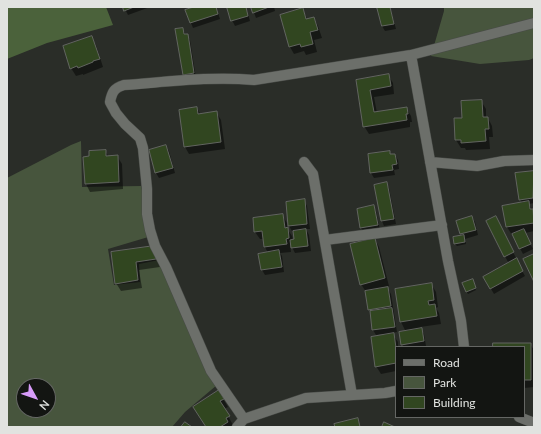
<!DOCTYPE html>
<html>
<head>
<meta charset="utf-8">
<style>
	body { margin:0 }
	#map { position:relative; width:541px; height:434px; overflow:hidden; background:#2a2d28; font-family:Lato,sans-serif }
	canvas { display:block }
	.frame { position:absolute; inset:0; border:8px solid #e1e3e0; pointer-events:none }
	.legend { position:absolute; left:395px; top:346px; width:130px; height:72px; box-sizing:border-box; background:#131512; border:1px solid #656764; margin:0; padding:5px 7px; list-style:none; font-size:12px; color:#e1e3e0 }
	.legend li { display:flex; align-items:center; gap:8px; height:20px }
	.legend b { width:20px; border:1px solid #656764 }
	.north { position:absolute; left:16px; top:378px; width:40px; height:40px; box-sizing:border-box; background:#131512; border:1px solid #656764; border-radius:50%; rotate:130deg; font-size:11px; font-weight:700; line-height:16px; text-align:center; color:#e1e3e0 }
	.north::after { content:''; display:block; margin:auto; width:14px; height:18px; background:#d79bf9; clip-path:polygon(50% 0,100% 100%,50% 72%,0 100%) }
</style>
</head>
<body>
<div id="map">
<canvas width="541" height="434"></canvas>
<div class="frame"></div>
<ul class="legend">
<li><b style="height:5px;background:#6c6f6a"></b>Road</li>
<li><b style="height:11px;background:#47553d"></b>Park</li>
<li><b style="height:11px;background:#314620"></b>Building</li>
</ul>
<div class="north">N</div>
</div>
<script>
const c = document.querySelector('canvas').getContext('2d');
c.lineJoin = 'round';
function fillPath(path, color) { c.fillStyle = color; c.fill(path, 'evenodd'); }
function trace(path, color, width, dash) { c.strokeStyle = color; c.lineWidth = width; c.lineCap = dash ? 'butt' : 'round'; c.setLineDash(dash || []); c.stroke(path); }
fillPath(new Path2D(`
	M444,7H534V58L529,60L480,64L431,56L444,11Z
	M81,141L82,187L141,186L155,235L108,249L114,285L140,282L139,264L159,260L217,385L185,412L172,427H7V178L71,145ZM24,386H48V410H24Z`), '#47553d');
fillPath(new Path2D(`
	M7,7H106L113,25L47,43L7,59Z`), '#4b623b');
fillPath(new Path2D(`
	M124,7H150L128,15Z
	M198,7H216L220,19L193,28L191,23Z
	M228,7H246L250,21L235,26L232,20Z
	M252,7H274L275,11L256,18Z
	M378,7H390L396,29L385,31L382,26Z
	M302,9L308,20L314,18L318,26L322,38L314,40L317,52L306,55L304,51L294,54L290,47Z
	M182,29L190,40L196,78L187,80L184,75L177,30Z
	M92,38L96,45L103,67L83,75V74L76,76L71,68Z
	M388,75L393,83L394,94L374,97L377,113L406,108L411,116L412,122H410V127L369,134L364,126L357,80Z
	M481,101L486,109V118H488L492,126L493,137H489L490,149L466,150L465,148H461L456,140L455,119H463Z
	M197,108L201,115L216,112L221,120L225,149L189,154L185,147Z
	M166,146L169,151L175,173L159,178L156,173L150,151Z
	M105,151L109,157L117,156L122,164L123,189L90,192L86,184L90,157Z
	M389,152L391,155H395L398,160L399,169L394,170L395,175L374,178L371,173L369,155Z
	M534,172V203L529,204L534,212V231L525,233L533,249L523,254L513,235H512L507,227L504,207L522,203L520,199Z
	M386,183L389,188L396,224L384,226L382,221L375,185Z
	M304,200L307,206L310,229H306L309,235L311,251L295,253L290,243L291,252L280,253L282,256L284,272L265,275L262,270L260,255L268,253L265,247L264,239H260L255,232L282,215L287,223L288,230L292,236L293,240H295L294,231H292L289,226Z
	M373,206L376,211L380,230L364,233L361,228L358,209Z
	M472,217L475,222L478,235L465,239L466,244L457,246L455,244L462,236L457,221Z
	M487,221L498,222L516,258L508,262Z
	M375,239L379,247L389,286L380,288V290L388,289L391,294L397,332L392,333L398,342V347H396V371L381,374L376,366L383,334L376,335L373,330L371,312L366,292L361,284Z
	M112,253L158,255L160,267L139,270L142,288L121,291L116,283Z
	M516,260L525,276L494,294L484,277Z
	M473,283L476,290L468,294L466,291Z
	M431,284L436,292L438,307L436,308L439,313L441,324L420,327L424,334L426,346L404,347L402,344L406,332L401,322L396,289Z
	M530,344L534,350V387L524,388V347H494Z
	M219,392L228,407L224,409L233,425L230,427H207Z`), '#0007');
const building = new Path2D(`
	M123,7H134L124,11Z
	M194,7H216L218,14L190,23L185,10Z
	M227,7H246L248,16L231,21Z
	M251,7H269L253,13Z
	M377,7H390L394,24L382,26Z
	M303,8L306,19L314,17L318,30L310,32L313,44L301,47L300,44L289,47L280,15Z
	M183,28L184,34H188L194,73L183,75L175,29Z
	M92,36L100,59L93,61V62L78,68L77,66L70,69L63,46Z
	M389,74L391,86L370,90L374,112L407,107L408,114H406L407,120L363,127L356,80Z
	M482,100L483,117H488L489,129H485L486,141L461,143V140H455L454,118H462L461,101Z
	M197,107L198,114L217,111L221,142L184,147L179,110Z
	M166,145L173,168L155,173L149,150Z
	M106,150V156L118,155L119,182L85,184L83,157L89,156V151Z
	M390,151V154H395L397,164L392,165L393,170L370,173L368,154Z
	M534,171L533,198L519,200L515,173Z
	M387,182L394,219L381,221L374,185Z
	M305,199L307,224L288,226L286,202Z
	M529,201L530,209H533L534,223L506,227L502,206Z
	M374,205L378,225L360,228L357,209Z
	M283,214L285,228L288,227L289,238L286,239L287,244L264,247L262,231L254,232L253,218Z
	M472,216L476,230L460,234L456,221Z
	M496,216L514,252L504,257L486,221Z
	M306,229L308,246L291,248L290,240L294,239L293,231Z
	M524,229L531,244L519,249L512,234Z
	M464,235L465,242L454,244L453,237Z
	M375,238L385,278L360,285L350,244Z
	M154,246L156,259L136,262L138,280L115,284L111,252Z
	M279,250L282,267L261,270L258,254Z
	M534,254V282L523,259Z
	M517,258L523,271L490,289L483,277Z
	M473,279L476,288L466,292L462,283Z
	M432,283L434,300L428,301L429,305L435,304L437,316L400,322L395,289Z
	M388,287L391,306L368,310L365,291Z
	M392,308L395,327L372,330L370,311Z
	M422,328L424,341L401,345L399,332Z
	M394,333L396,348V363L375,367L371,337Z
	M493,343H531V380H524V347H493Z
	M219,390L224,399L220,401L230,416L226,418L228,422L220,427H206L193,407Z
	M358,418L360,427H335L334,424Z
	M185,422L192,427H181Z
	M384,422L395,427H382Z`);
fillPath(building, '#314620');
trace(building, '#626560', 1);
const street = new Path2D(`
	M411,55L448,261L461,321L464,347
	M304,162L313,174L352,395
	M430,162L477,166L504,161L534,160
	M325,240L442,225
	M519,417L534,423
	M244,419L211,371L166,267L155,246L150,230L147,214V189L143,148L140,138L125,124L116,113L110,102C112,92 114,88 124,85C167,82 211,76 254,80L411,55L534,23
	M237,427L244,419L306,398L385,393L396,391`);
trace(street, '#484b47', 11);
trace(street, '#6c6f6a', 10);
</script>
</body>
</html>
